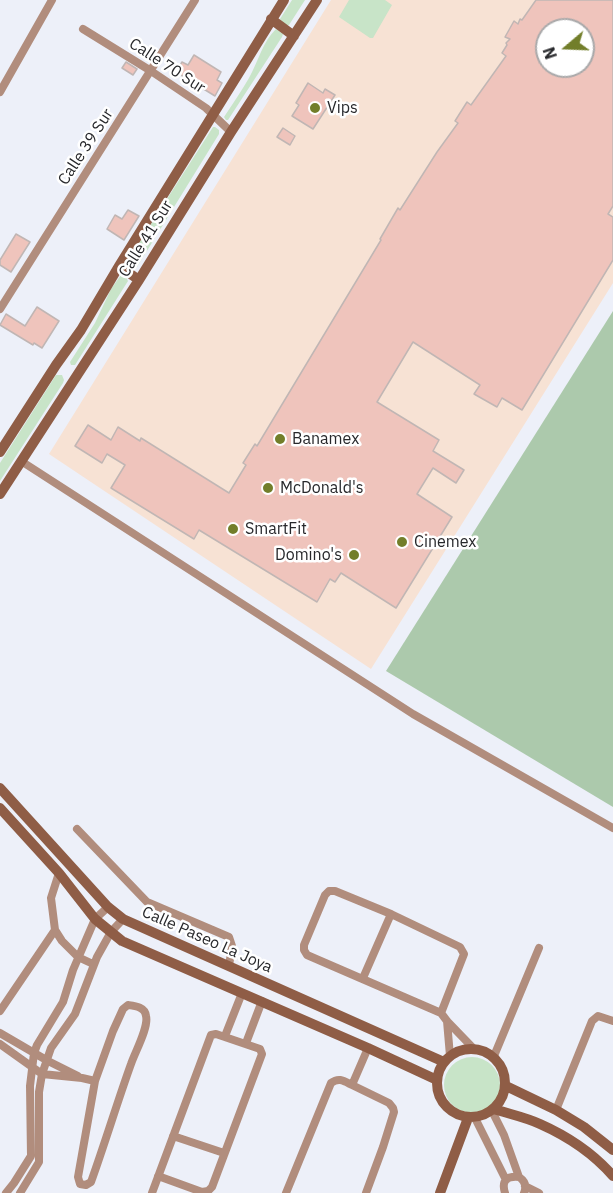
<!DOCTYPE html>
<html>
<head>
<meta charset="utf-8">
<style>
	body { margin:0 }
	#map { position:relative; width:613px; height:1193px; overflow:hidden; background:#edf0f9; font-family:"IBM Plex Sans",sans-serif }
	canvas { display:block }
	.north { position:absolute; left:535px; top:18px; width:60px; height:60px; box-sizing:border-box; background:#fff; border:2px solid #a9a9aa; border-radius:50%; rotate:251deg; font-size:16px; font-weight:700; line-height:24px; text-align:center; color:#27282b }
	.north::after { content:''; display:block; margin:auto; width:21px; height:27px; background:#727e2a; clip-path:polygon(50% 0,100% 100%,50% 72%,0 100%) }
</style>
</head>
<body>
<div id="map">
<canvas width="613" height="1193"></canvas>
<div class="north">N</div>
</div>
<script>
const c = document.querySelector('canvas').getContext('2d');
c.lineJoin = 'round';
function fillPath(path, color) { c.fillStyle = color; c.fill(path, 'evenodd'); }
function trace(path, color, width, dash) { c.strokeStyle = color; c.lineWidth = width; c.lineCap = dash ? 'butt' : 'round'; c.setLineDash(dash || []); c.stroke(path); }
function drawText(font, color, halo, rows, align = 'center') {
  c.font = font + ' "IBM Plex Sans",sans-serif'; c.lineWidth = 5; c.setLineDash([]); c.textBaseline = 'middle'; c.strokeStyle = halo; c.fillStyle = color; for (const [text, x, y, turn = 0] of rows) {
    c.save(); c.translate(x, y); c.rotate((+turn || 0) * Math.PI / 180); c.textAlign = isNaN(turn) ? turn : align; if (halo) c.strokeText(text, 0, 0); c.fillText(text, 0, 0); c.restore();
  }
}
fillPath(new Path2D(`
	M331,0H613V283L371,669L49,454ZM547,30H583V66H547Z`), '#f7e2d4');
fillPath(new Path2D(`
	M292,0H305L289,25L286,26L280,19Z
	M349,0H385L392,5L373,38H370L339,17Z
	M276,29L283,34L282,37L228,120H226L224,117L226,114C234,102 242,90 249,78C258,62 263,41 276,29Z
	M213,127H215L219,130V134L137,267L134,269L128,266V260Z
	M121,275H125L128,281L75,365H71L70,362L95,323L111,289Z
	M56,375H62L64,380L63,383L0,481V463Z
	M444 1085a28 28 0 1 1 56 0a28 28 0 1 1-56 0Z`), '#c8e4c8');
fillPath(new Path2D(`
	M613,311V807L386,671Z`), '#acc9ac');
const building = new Path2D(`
	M536,0H613V206L608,214L613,217V260L522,410L502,398L497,407L474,394L480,385L413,342L377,402L439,440L433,451L464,470L456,483L433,468L417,494L452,517L396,608L341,573L335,582L330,579L317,602L199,530L194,539L111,488L125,465L107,454L102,463L75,446L88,425L111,440L118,427L140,441L141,438L229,493L246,465L243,463L255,444L257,446L381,240L380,239L398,208L400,210L437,152L458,123L455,121L467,102L471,105L506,56L502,53L507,45L506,43L510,39L505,37L514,21L518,24L520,19L522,20ZM547,30H583V66H547Z
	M194,55L221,72L217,80L222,83L215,96L176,72L182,62L188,65Z
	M126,62L137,69L133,75L122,68Z
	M308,83L323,93L325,89L335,95L313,129L292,116L299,105L296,103Z
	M283,128L295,136L290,145L277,137Z
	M128,210L139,216L124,240L107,229L115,215L122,219Z
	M16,234L30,242L11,272L0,265V260Z
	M37,307L59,321L42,348L34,343L33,345L0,325L6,314L25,326Z`);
fillPath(building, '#efc4bc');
trace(building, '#c0b6b4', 1.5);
trace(new Path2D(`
	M83,29L151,71L206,108L231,132
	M0,92L52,0
	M0,309L195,0
	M21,461L413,714L613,828
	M77,829L147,902L229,937L232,946L229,966
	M59,873L51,898L55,930L62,941L78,957L93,964
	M363,978L391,914
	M128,1005C135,1006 145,1007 146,1016C149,1027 135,1052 131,1064C117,1103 105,1143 91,1182L86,1185L80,1184L78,1177L95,1081L113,1031L123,1009Z
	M0,1011L55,930
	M441,1013L464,954L460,947L391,914L335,891H329L325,895L304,945V950L307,955L441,1013L447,1021L474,1049
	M447,1021L450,1056
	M0,1033L48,1061L78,1076
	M225,1036L242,993
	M246,1043L262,1001
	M0,1044L42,1074L82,1078L95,1081
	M494,1056L539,948
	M556,1110L592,1021L598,1016L613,1021
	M492,1111L504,1135L519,1177
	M475,1118L506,1180
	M173,1136L224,1153
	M525,1186L539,1193
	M6,1193L14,1183L31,1156L30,1086L34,1053L37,1045L63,1002L73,970L95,919L108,907
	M20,1193L39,1162V1092L42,1074L51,1048L75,1014L97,957L111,932L123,919
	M152,1193L211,1035L216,1034L260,1049L262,1054L212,1187L208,1191L202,1192L158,1176
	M286,1193L331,1083C339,1077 344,1081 352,1085
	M366,1193L383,1147L394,1112L393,1108L389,1103L352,1085L368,1048
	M505,1193C501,1180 507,1176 519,1177C525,1181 527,1186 524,1193`), '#b18d7d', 8);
trace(new Path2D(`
	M271,19L294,36
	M119,266L139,280
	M0,452L56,365L81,330L119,266L284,0
	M0,494L139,280L231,132L317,0
	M0,788L108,907L123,919L444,1062
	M0,808L59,873L95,919L122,941L368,1048L437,1080
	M437 1083a34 34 0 1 1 68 0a34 34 0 1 1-68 0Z
	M506,1086L556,1110L584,1127L613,1150
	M494,1109C509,1114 525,1117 540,1124C567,1136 593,1153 613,1176
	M440,1193L468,1118`), '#8f5d46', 10);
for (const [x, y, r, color] of [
	[315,108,6,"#727e2a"],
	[280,439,6,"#727e2a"],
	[268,488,6,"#727e2a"],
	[233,529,6,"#727e2a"],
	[402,542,6,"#727e2a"],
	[354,555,6,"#727e2a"]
]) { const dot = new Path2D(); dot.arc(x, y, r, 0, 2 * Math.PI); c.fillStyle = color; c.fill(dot); trace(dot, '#fff', 2); }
drawText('16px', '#27282b', '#fff', [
	["Calle 70 Sur",167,66,33],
	["Calle 39 Sur",86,147,-57],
	["Calle 41 Sur",146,239,-58],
	["Calle Paseo La Joya",207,940,24]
]);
drawText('16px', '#27282b', '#fff', [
	["Vips",327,108],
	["Banamex",292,439],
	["McDonald's",280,488],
	["SmartFit",245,529],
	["Cinemex",414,542],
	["Domino's",342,555,"right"]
], 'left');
</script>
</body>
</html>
